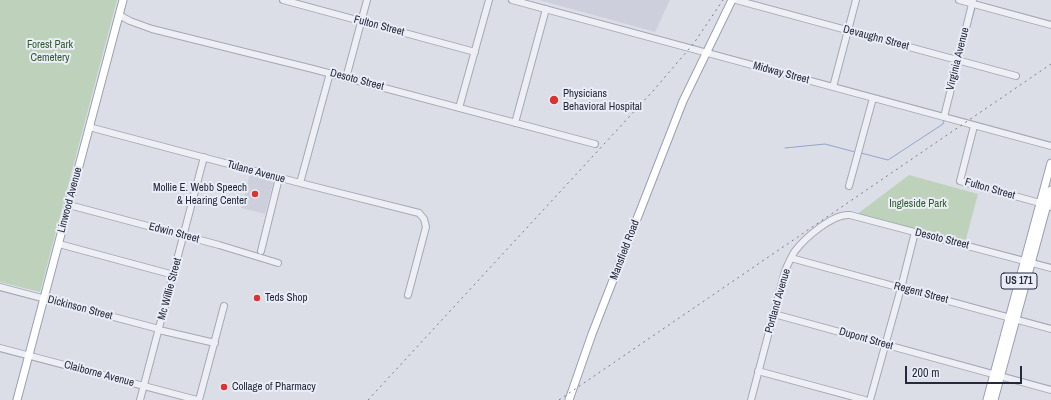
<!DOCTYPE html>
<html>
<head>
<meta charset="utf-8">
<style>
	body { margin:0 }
	#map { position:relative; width:1051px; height:400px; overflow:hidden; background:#dbdee7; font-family:"Archivo Narrow",sans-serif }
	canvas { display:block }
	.scale { position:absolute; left:905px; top:366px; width:117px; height:18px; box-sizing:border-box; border:2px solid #24293e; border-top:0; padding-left:5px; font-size:12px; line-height:14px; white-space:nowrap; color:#24293e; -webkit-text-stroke:3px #eaedf5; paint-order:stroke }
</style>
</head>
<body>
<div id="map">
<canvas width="1051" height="400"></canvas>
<div class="scale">200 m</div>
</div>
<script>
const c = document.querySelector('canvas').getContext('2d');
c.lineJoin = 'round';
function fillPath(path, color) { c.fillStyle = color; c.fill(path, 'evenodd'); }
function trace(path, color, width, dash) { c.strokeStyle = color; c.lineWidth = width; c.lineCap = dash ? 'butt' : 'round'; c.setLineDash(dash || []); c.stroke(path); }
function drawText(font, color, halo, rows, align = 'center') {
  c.font = font + ' "Archivo Narrow",sans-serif'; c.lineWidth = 4; c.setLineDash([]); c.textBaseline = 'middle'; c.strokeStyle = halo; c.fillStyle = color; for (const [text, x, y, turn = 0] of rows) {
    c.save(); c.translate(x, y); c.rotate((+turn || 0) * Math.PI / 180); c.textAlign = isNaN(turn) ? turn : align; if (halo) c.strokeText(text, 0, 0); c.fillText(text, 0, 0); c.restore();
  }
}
fillPath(new Path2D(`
	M539,0H670L655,32Z
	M250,174L274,180L265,214L241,208Z`), '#cdd0dc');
fillPath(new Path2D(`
	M0,0H117L40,292L0,282Z
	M909,175L978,194L965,243L856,215Z`), '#bed2bb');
trace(new Path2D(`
	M976,1L977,0
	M967,36L975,8
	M785,148L825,144L855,152
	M861,153L888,160L943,124L944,121`), '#92a5cb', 1);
const minor = new Path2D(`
	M283,0L475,52
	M512,0L1051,146
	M736,0L1016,76
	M959,0L1051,25
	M119,15L130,21L152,29L313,69L595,144
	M346,78L367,0
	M833,87L856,0
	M459,108L489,0
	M944,117L973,0
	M515,123L546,9
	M974,126L960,181L1040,203L1051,207
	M89,127L300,183L419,213L424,219L426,227L408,295
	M300,183L330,73
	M849,186L873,98
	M69,205L219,245L278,263
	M59,244L174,275
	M261,251L279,178
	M791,258L1051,329
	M0,287L159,329
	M774,314L1051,390
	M159,330L215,343
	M0,348L197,400
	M758,371L865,400
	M140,400L204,157
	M199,400L224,306
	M751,400L785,271C788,264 791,257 795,251C805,238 833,213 850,215L1051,268
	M870,400L901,288L915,232`);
const major = new Path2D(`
	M17,400L123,0
	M569,400L592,334L683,101L732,0
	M987,400L1051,163
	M994,400L1051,190`);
trace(minor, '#a4a8b4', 8);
trace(major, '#99a0b4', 9);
trace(minor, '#eeeff5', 6);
trace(major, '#fff', 7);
trace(new Path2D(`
	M368,400L653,91L694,43L723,0
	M559,400L1051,64`), '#737a92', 1, [2, 4]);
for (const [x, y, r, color] of [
	[554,100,5,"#da3332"],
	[255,194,4,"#da3332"],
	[257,298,4,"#da3332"],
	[224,387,4,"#da3332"]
]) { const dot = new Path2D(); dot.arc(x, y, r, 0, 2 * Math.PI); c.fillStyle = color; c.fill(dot); trace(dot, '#eaedf5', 1.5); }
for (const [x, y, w] of [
	[1019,281,36]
]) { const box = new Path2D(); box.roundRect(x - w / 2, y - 8, w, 16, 3); c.fillStyle = '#eaedf5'; c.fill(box); trace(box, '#24293e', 1); }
drawText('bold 10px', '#24293e', null, [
	["US 171",1019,281]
]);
drawText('11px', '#24293e', '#eaedf5', [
	["Fulton Street",379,26,15],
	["Devaughn Street",876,38,15],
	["Virginia Avenue",958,59,-76],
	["Midway Street",781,73,15],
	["Desoto Street",357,80,15],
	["Tulane Avenue",256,172,15],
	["Fulton Street",990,189,16],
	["Linwood Avenue",70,200,-75],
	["Edwin Street",174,233,15],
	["Desoto Street",942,239,14],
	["Mansfield Road",625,250,-69],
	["Mc Willie Street",170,289,-75],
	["Regent Street",921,293,15],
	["Portland Avenue",778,301,-74],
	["Dickinson Street",80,308,15],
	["Dupont Street",866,339,16],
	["Claiborne Avenue",99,374,15]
]);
drawText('11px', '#315b30', '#eaedf5', [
	["Forest Park",50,45],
	["Cemetery",50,58],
	["Ingleside Park",918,204]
]);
drawText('11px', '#24293e', '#eaedf5', [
	["Physicians",563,94],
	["Behavioral Hospital",563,107],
	["Mollie E. Webb Speech",247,188,"right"],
	["& Hearing Center",247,201,"right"],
	["Teds Shop",265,298],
	["Collage of Pharmacy",232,387]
], 'left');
</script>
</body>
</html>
